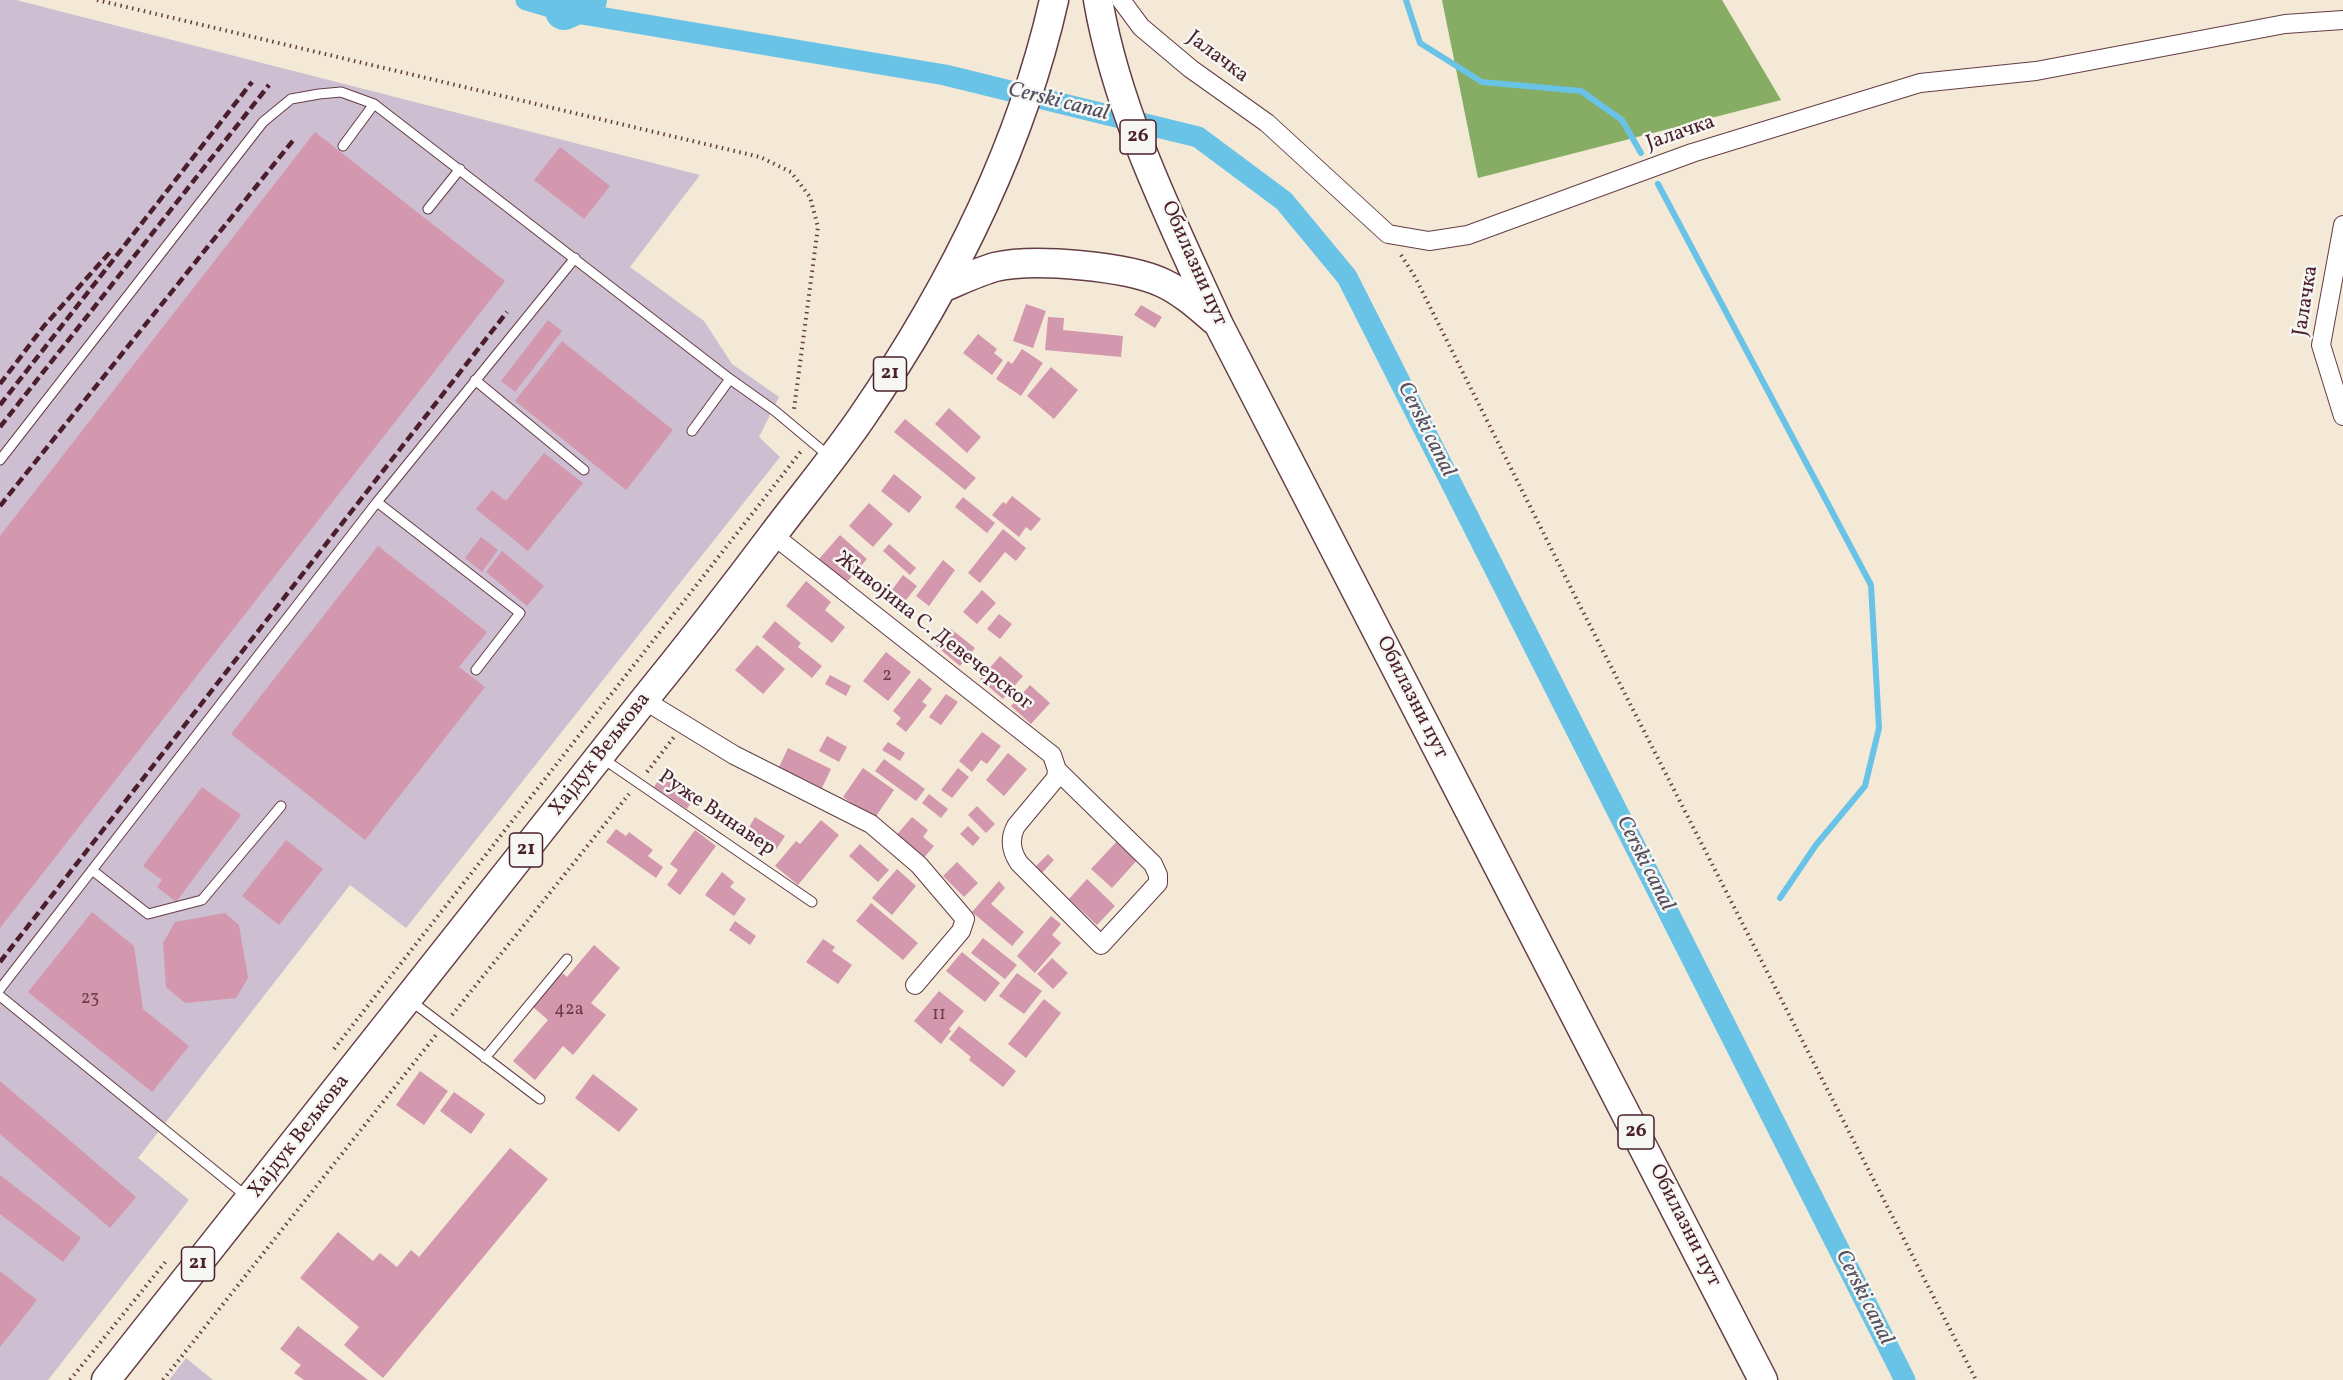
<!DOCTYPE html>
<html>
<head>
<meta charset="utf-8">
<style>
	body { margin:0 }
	canvas { display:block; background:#f4e8d6 }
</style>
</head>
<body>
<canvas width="2343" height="1380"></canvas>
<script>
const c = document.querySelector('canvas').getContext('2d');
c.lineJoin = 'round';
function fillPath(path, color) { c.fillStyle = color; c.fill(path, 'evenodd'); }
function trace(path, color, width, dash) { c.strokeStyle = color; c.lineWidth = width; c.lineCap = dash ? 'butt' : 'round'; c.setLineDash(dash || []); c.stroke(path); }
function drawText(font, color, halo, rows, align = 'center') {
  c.font = font + ' Vollkorn,serif'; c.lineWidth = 5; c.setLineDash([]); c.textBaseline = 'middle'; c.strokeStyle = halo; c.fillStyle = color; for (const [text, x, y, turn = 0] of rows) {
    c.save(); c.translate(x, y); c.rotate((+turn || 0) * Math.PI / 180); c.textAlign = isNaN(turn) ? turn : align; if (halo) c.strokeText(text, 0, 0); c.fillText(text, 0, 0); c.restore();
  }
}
fillPath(new Path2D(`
	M0,0H16L700,175L630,267L704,321L732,364L779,397L759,437L780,457L406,928L350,885L138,1158L189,1200L48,1380H0Z
	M186,1358L213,1380H169Z`), '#cebed1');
fillPath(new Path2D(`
	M1442,0H1722L1781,100L1478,178Z`), '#86ad63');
trace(new Path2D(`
	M1406,0L1420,43L1482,82L1581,91L1622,120L1641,153
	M1658,184L1871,585L1879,728L1865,786L1816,845L1780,898`), '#68c3e6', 6);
trace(new Path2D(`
	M526,0L564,11L945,75L1198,137L1284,201L1347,277L1905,1380`), '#68c3e6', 21);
trace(new Path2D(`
	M564,11L588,0`), '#68c3e6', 38);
fillPath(new Path2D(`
	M315,132L505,281L0,928V536Z
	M560,147L610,186L584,219L534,180Z
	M1026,304L1046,311L1033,348L1013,341Z
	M1141,305L1162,317L1155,328L1134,315Z
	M1048,317L1064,318L1063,330L1123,336L1121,357L1045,350Z
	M548,320L562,331L515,392L501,381Z
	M978,334L997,349L994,353L1003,360L992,375L963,353Z
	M562,341L673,430L626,490L515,401Z
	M1022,349L1043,363L1021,396L996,379L1008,361L1012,364Z
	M1051,367L1078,390L1054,419L1027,396Z
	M949,408L981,437L967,453L935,424Z
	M905,419L976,478L965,490L894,432Z
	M544,453L583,483L528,551L476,509L492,490L506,501Z
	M894,474L922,497L909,513L881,491Z
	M1012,496L1041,519L1031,531L1026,527L1019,537L992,515L1003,502L1006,504Z
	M963,497L995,523L987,533L955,507Z
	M869,503L893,524L873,547L849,526Z
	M1003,529L1026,548L1016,561L1005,552L980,583L968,573Z
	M840,535L867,559L846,583L819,559Z
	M481,537L498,550L482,572L465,558Z
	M889,544L916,568L910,575L883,551Z
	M378,546L487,632L459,667L485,687L365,840L231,734Z
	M502,551L544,586L527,606L486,572Z
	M943,560L955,570L929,606L916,596Z
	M903,575L917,586L903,604L889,594Z
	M806,581L831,602L825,610L845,627L832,643L786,606Z
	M982,590L996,603L977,624L963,612Z
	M999,614L1012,624L1000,639L987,629Z
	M775,621L801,643L798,647L822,666L812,678L762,637Z
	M951,629L975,648L960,666L936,646Z
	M757,645L785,669L763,694L735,670Z
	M886,652L911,672L888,701L863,681Z
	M1000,656L1023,676L1003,699L980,679Z
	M830,675L851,686L846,696L825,684Z
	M919,678L932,689L922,702L927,705L906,732L896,724L901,718L893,711Z
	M1030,685L1050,703L1031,724L1011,706Z
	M946,694L958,702L941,725L929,717Z
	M982,732L1001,746L987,764L981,760L972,772L959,761Z
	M827,736L847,747L839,762L819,751Z
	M888,742L905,753L900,761L882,750Z
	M788,748L831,769L822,788L779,767Z
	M1008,753L1027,769L1004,796L986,780Z
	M884,759L925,789L916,801L875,771Z
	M863,768L894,790L874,819L843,797Z
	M958,768L969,777L952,798L941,790Z
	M663,773L696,795L687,809L654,787Z
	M202,787L241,815L176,902L157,887L162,880L143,866Z
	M929,794L948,809L941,818L922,803Z
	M977,806L995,824L986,833L968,815Z
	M755,817L785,836L773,854L744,836Z
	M912,817L928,830L923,837L934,846L921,861L894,838Z
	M821,820L839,835L798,885L775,866L796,841L800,844Z
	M968,826L980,838L973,846L960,834Z
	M616,829L626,836L629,832L653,850L648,856L663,867L656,878L606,842Z
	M695,830L716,846L680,895L667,885L678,870L670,864Z
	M1119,839L1139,858L1112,888L1091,869Z
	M286,840L323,869L279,925L242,896Z
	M860,844L889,870L878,882L849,856Z
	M1048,854L1054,860L1040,875L1033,869Z
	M957,862L978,883L964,897L943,876Z
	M897,869L916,886L892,915L872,898Z
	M722,872L734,882L730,887L746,899L734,916L705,895Z
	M1087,879L1115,906L1097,925L1069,899Z
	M999,881L1005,888L991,904L1024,932L1012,946L972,912Z
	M871,903L918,943L903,960L856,921Z
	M92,912L134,946L143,1009L189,1046L152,1092L28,992Z
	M225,913L239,925L248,978L236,998L185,1003L166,987L163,943L175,922Z
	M1051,916L1061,924L1052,935L1061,943L1035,973L1017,956Z
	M735,921L756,936L750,945L729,930Z
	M983,938L1017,965L1005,979L971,953Z
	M823,939L835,947L832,951L852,965L838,984L806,962Z
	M594,945L620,968L591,1003L606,1015L573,1055L563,1046L535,1080L513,1061L548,1020L533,1007L562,973L567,977Z
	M962,952L1000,983L985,1002L946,971Z
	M1052,958L1068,973L1053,989L1037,974Z
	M1017,973L1042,991L1024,1014L999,996Z
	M939,991L964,1011L949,1029L951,1031L941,1044L914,1021Z
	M1044,999L1061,1013L1026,1058L1008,1044Z
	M959,1026L1016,1071L1003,1087L969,1060L971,1057L949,1039Z
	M420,1071L448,1091L424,1125L396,1105Z
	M593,1074L638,1109L619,1132L575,1098Z
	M0,1081L136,1197L110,1228L0,1134Z
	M454,1092L485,1114L471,1134L440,1111Z
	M510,1148L548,1179L383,1378L344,1345L359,1327L300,1278L338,1232L373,1261L380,1253L397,1267L411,1250L419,1257Z
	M0,1175L81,1238L63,1262L0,1214Z
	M0,1271L37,1300L0,1347Z
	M298,1326L368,1380H304L294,1373L301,1365L280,1349Z`), '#d398ad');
const service = new Path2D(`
	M343,146L374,104
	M428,209L460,169
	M475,380L584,470
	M692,431L730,379
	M0,460L263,122L291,99L319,94L341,92L374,104L730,379L775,411L830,457
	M377,502L520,613L476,670
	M602,758L812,902
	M92,870L148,914L202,900L281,806
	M0,989L377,502L575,258
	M0,996L246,1196
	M411,1001L540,1099
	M485,1058L567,959`);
const minor = new Path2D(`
	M1121,0L1141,27L1191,69L1267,123L1388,234L1429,241L1468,235L1692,153L1920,83L2036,71L2285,24L2343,20
	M2343,225L2321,345L2343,416
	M773,535L1052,755L1057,770L1056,778L1016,826C1009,839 1011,851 1019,863L1101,945L1158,883V875L1153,864L1057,770
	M644,700L734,755L871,824L919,865L965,919L961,931L915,985`);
const primary = new Path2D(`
	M1098,0C1117,112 1172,222 1219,325L1763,1380
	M944,287C961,280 978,272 995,267C1034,258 1127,266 1163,283C1182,292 1198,306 1214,320
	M106,1380L644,700C688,646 730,592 772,536C802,496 834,458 862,417C949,290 1020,151 1054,0`);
trace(service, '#643d45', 11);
trace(minor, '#643d45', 20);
trace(primary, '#643d45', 31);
trace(new Path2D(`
	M97,0L760,157L791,172L810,197L818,227L794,409
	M1401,255L1415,277L1580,606L1976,1380
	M647,772L674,737
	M452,1015L629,794
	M334,1049L802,450
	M70,1380L167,1260
	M163,1380L436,1035`), '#643d45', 4, [1.5, 4.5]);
trace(service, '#fff', 9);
trace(minor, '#fff', 18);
trace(primary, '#fff', 28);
trace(new Path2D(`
	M0,384L44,326L111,251
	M0,405L252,82
	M0,427L269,85
	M0,506L295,138
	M0,962L507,312`), '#4a1f2b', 4.5, [9, 4.5]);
drawText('18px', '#6c3d4c', null, [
	["2",887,677],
	["23",90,1000],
	["42a",569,1011],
	["11",939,1016]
]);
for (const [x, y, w] of [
	[1138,137,36],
	[890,374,33],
	[526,850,33],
	[1636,1132,36],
	[198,1264,33]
]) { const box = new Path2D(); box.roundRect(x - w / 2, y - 17, w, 34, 4.5); c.fillStyle = '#f6f6f2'; c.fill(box); trace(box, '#4a1f2b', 1.5); }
drawText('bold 20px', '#4a1f2b', null, [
	["26",1138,137],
	["21",890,374],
	["21",526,850],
	["26",1636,1132],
	["21",198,1264]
]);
drawText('21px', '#4a1f2b', '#f6f6f2', [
	["Јалачка",1217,58,37],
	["Јалачка",1681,134,-19],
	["Обилазни пут",1193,264,66],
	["Јалачка",2307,301,-81],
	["Живојина С. Девечерског",933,632,38],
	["Обилазни пут",1411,698,63],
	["Хајдук Вељкова",601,755,-52],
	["Руже Винавер",716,814,34],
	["Хајдук Вељкова",300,1137,-52],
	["Обилазни пут",1684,1226,63]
]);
drawText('italic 22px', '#535063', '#f6f6f2', [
	["Cerski canal",1058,103,14],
	["Cerski canal",1425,430,63],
	["Cerski canal",1644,864,63],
	["Cerski canal",1863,1298,63]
]);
</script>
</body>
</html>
